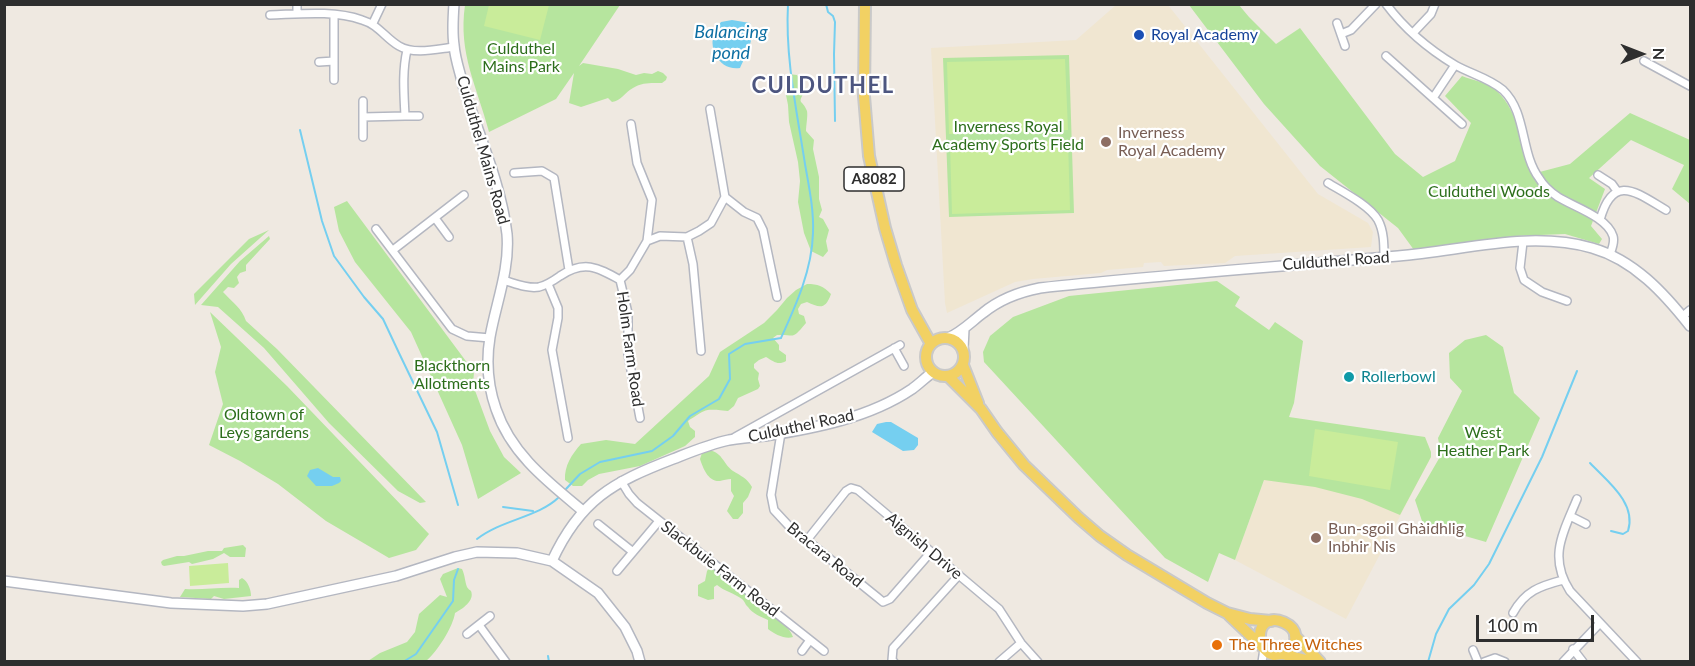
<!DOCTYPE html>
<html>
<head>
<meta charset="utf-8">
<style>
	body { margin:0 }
	#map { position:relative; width:1695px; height:666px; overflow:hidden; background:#efe9e1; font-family:Lato,sans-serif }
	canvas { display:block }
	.frame { position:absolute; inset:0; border:6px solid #2e2e2e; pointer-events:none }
	.north { position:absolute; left:1611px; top:24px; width:60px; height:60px; -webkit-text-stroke:4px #fff; paint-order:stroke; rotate:90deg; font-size:16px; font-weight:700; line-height:24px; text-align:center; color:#2e2e2e }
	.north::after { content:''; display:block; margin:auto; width:21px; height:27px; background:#2e2e2e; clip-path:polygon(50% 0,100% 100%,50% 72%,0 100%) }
	.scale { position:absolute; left:1476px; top:615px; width:118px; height:27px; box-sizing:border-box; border:3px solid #2e2e2e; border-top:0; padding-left:8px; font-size:18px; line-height:21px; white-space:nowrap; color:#2e2e2e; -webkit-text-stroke:4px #fff; paint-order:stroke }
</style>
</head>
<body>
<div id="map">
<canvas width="1695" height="666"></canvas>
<div class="frame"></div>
<div class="north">N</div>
<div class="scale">100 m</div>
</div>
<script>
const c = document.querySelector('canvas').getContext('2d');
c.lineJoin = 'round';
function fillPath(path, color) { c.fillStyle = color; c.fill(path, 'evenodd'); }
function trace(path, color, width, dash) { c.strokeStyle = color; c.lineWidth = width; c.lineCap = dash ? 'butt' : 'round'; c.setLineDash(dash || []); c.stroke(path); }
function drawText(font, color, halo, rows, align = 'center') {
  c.font = font + ' Lato,sans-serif'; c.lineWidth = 4.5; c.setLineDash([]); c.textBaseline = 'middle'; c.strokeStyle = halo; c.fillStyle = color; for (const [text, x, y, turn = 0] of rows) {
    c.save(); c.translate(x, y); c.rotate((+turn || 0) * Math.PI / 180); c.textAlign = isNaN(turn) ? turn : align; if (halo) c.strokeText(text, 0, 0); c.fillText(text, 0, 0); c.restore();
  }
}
fillPath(new Path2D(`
	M1116,5H1168L1318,194L1368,223L1373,232L1371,247L1235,256L1225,263L1164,266L1161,262L1144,263L1143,267L1107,270L1101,273L1033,279L1015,282L947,313L945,303L931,48L1076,40Z
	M1413,436L1425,437L1431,452V457L1346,619L1235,560L1264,480Z`), '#f0e6d1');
fillPath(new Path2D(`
	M465,5H620L579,66L583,63L589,64L618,69L636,75L644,73L652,74L658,71L663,73L667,77L666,80L662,83C651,83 643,82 633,88C625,92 621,101 612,102L608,98L581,107L569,103L574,73L556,99L489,132C477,86 458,54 465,5Z
	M1189,5H1239L1249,17L1276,44L1300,28L1395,154L1423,177L1455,161L1471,123L1445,96L1462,76C1472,80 1485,82 1493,88C1517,105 1523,147 1532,174L1570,164L1630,113L1690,140V204L1672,189L1684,165L1631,140L1589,178L1605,189L1591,226L1602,239L1599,244L1565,234L1515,236L1414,250L1398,228L1320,166L1264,104Z
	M1069,55L1074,213L949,217L943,58Z
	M788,74L797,75L806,89C796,106 802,98 807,111C808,116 806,126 806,131L814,140L813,149L819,177V199L822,210L819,217L823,219L829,230L826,241L828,251L823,257L811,251L804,233L798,202L800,181L798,162L789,122L788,105L786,95Z
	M347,201L474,372L473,385L490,431L504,457L521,473L478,499L462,445L411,332L355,262L339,231L334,207Z
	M269,230L231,264L195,305L194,294L249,239Z
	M269,236L270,239L246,265V271L240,273L237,277L239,283L234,288L228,287L223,292C232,302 242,308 246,321L277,349L426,502L420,503L398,491L329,423L264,348L218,307L201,305L240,261Z
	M1217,281L1240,297L1235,306L1269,330L1275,322L1303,341L1294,403L1289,417L1425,437L1431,452V457L1400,515L1362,499L1315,487L1264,480L1235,560L1219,553L1208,582L1165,558L984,362L983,352L990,336L1013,317L1069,296Z
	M807,284C818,284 823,286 831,294C825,311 819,307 807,302L801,304L798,309L799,314L804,316L806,323C791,341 796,334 777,335L773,338L779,345V350L786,355V361C778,366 773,361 766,357L759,360L754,364V368L759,373L758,379L760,386L758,389L738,398L734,406L728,411C704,409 708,408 688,421L690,427L695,431V437L685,446L640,466L599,474L588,480L582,486H573L565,480C564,466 572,454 581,444L606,440L635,444L709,376L720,352L764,323L777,310L787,298L796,290Z
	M210,312L287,386L429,534L416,550L389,558L326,521L278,484L240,461L209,445L223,404L215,372L221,347Z
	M1486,335L1503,347L1514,393L1540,418L1486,542L1423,524L1415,500L1441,455L1438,438L1462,391L1450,378L1449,353L1465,340Z
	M706,450C723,451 722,463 733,471C741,476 747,478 752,487L748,497L743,503V513L738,519H733L727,511L734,496L731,491V479C727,479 724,480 720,481C708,482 703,468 700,459L702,453Z
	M243,545L246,548L245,557H230L224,553L213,559L192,564L189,562L164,566L162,565L161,562L163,560L177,556H184L208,551H222L224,548Z
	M710,567H718C722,570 722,574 726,578C741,595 786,616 793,637C786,640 774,634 768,629V620C761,617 752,613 748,607C744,603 746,603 742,599C734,593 724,591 717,585L714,587V599L708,600L698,596V585L705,581L707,571Z
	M458,568L462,569C465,575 465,582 467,587C468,589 470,590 471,591C475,601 462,609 455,613C453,627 437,652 426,661H368L380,653L407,642L415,632L419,614L440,595L447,597L440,579L443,574Z
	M242,578C248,581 251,590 251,596L224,599L214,596L211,599L180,597L185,589C203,590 220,587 239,588V580Z`), '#b6e59e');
fillPath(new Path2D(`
	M489,5H549L540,40L484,26Z
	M1065,59L1068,130L949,134L947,62Z
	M1068,140L1070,210L952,214L950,143Z
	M1315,429L1398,442L1390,490L1309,476Z
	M228,563L229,583L190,586L189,566Z`), '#c9ec9a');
fillPath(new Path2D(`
	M732,20L750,23C756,38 746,55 740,68C719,71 707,48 715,30C717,27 719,25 721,22Z
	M886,422H891L918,438V445L914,450L903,451L872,432L877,424Z
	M318,468L333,477H340L341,481L339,483L332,486H316L307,476L310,470Z`), '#75cff0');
trace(new Path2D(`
	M826,4L828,12L833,16L835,22L834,54L835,121
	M300,130L322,221L334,256L364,297L383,319L399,353L437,432L458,505
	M1590,463C1607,481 1637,503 1628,531L1623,534L1611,531
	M566,489L580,474L600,462L652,451L673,436L690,416L719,399L730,379L729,354L745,344L781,338C796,305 812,270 813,233C814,210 809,187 805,164C797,112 785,58 788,4
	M503,507L533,511
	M477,539C501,520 538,517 558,498
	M548,656L549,662
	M403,662L416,654L453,601L454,580L458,569
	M1428,662L1436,634L1449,609L1474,585L1489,564L1542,457L1577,371`), '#75cff0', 2);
const street = new Path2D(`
	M297,4V14
	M1386,4C1404,28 1430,50 1455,65C1471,74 1489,78 1503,90C1527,113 1520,152 1539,178C1543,185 1552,193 1558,197C1574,207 1607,217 1613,236C1615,242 1612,249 1610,254
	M270,15C300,14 333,10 362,20C379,25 385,38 399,46C414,55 437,49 454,47
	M334,15V80
	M373,23L382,4
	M1337,23L1345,46
	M1413,33L1431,14L1435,4
	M1341,34L1351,30L1376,4
	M1386,56L1462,124
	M1644,61L1690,86
	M319,62L334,61
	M1433,98L1455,65
	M363,101V137
	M405,116H419
	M363,117L405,116C404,94 402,72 407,50
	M631,124L637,163L652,200L647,241
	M514,173L542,171L554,178L569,270
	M1598,175L1612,184L1617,191
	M1328,183C1343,192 1369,205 1378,220C1384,231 1384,245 1384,257
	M725,197L744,212L757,218L763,230L777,297
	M435,218L449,237
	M1600,220C1613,172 1637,193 1666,210
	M376,229L452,329L467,336L490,338
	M687,237L693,264L701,351
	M1523,242L1520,268L1524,280L1542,292L1567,301
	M393,250L464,195
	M503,280C514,283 527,289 539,287C547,285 553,281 560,276C584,260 597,267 620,280L628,313V354L640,418
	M620,280L630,270L647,241L660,236L687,237L699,231L711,223L725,197L710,109
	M548,284L558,308V318L552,350L568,438
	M1683,316L1690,310
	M894,348L904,366
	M781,433L771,495L774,510L788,525L877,597L883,602L890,599L931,552
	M735,437L900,345
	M621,481L629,494L637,503L824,651
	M1577,499C1563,533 1548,557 1570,591L1637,662
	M1570,516L1586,524
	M598,524L633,552
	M807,540L846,491L851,488L858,490L999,609L1021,643L1038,662
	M617,571L659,521
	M1513,613C1525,591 1540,586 1563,580
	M479,625L506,662
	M467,634L490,616
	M1573,649L1583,662
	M1473,650L1478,662
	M802,651L810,640
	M894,662L892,660L893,648L959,575
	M999,662L1021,643
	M1262,662L1264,649
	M1484,662L1495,658L1505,662
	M1563,662L1600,623`);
const secondary = new Path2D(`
	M454,4C453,18 452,32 454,45C455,59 460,72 463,85C478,134 501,183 507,234C510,269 496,303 490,337C486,361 488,386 496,409C511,454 548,482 583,511
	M948,338C962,332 971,322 983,313C1000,299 1019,292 1040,288C1159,275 1279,267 1398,256C1462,251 1529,230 1592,248C1634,260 1664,293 1690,326
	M963,349L964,329
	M552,561C580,500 613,482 673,459C691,452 710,444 729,440C741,438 753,437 765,436C815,428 869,418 912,389C919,384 926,377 933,372
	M4,581L171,603L243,606L267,604L396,576L455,557L477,552L517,553L552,561L598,593L625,627L637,651L640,662`);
const primary = new Path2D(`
	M865,4L864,96L869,156L885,228L896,265L912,310L931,344
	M926 357a19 19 0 1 1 38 0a19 19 0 1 1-38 0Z
	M963,365L978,403
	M948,376L981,409L997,432L1024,465L1079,518L1100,536L1127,555L1207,603L1227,613L1250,619L1271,621
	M1229,615L1269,653L1274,655L1282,654L1314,662
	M1295,636L1320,662
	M1261,644C1251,597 1325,630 1282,654`);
trace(street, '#b4b7c1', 10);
trace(secondary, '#b4b7c1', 12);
trace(primary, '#c9c9c9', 14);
trace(street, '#fff', 7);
trace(secondary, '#fff', 9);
trace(primary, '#f2d163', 10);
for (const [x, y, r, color] of [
	[1139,35,6,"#1a4fb4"],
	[1106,142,6,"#8d6e63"],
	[1349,377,6,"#0f9aa8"],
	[1316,538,6,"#8d6e63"],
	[1217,645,6,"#e8710a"]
]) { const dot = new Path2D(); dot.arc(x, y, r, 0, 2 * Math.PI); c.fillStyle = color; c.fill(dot); trace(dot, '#fff', 2); }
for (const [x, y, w] of [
	[874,179,60]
]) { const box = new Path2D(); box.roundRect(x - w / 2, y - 12, w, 24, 4.5); c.fillStyle = '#fff'; c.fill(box); trace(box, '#2e2e2e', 1.5); }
drawText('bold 15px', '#2e2e2e', null, [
	["A8082",874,179]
]);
drawText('16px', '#164399', '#fff', [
	["Royal Academy",1151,35]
], 'left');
drawText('16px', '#2c6e1b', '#fff', [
	["Culduthel",521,49],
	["Mains Park",521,67],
	["Inverness Royal",1008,127],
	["Academy Sports Field",1008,145],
	["Culduthel Woods",1489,192],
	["Blackthorn",452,366],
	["Allotments",452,384],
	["Oldtown of",264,415],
	["Leys gardens",264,433],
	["West",1483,433],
	["Heather Park",1483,451]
]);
drawText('16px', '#785e54', '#fff', [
	["Inverness",1118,133],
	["Royal Academy",1118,151],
	["Bun-sgoil Ghàidhlig",1328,529],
	["Inbhir Nis",1328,547]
], 'left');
drawText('16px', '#2e2e2e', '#fff', [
	["Culduthel Mains Road",483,150,74],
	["Culduthel Road",1336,261,-4],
	["Holm Farm Road",630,349,82],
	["Culduthel Road",801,426,-12],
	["Aignish Drive",924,546,40],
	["Bracara Road",825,555,39],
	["Slackbuie Farm Road",720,569,38]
]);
drawText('16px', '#0d838f', '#fff', [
	["Rollerbowl",1361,377]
], 'left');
drawText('16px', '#c56008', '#fff', [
	["The Three Witches",1229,645]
], 'left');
drawText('italic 18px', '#0d6fa3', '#fff', [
	["Balancing",731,32],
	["pond",731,53]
]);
c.letterSpacing = '1.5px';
drawText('bold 22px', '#4d5680', '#fff', [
	["CULDUTHEL",823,86]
]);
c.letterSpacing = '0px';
</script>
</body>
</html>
